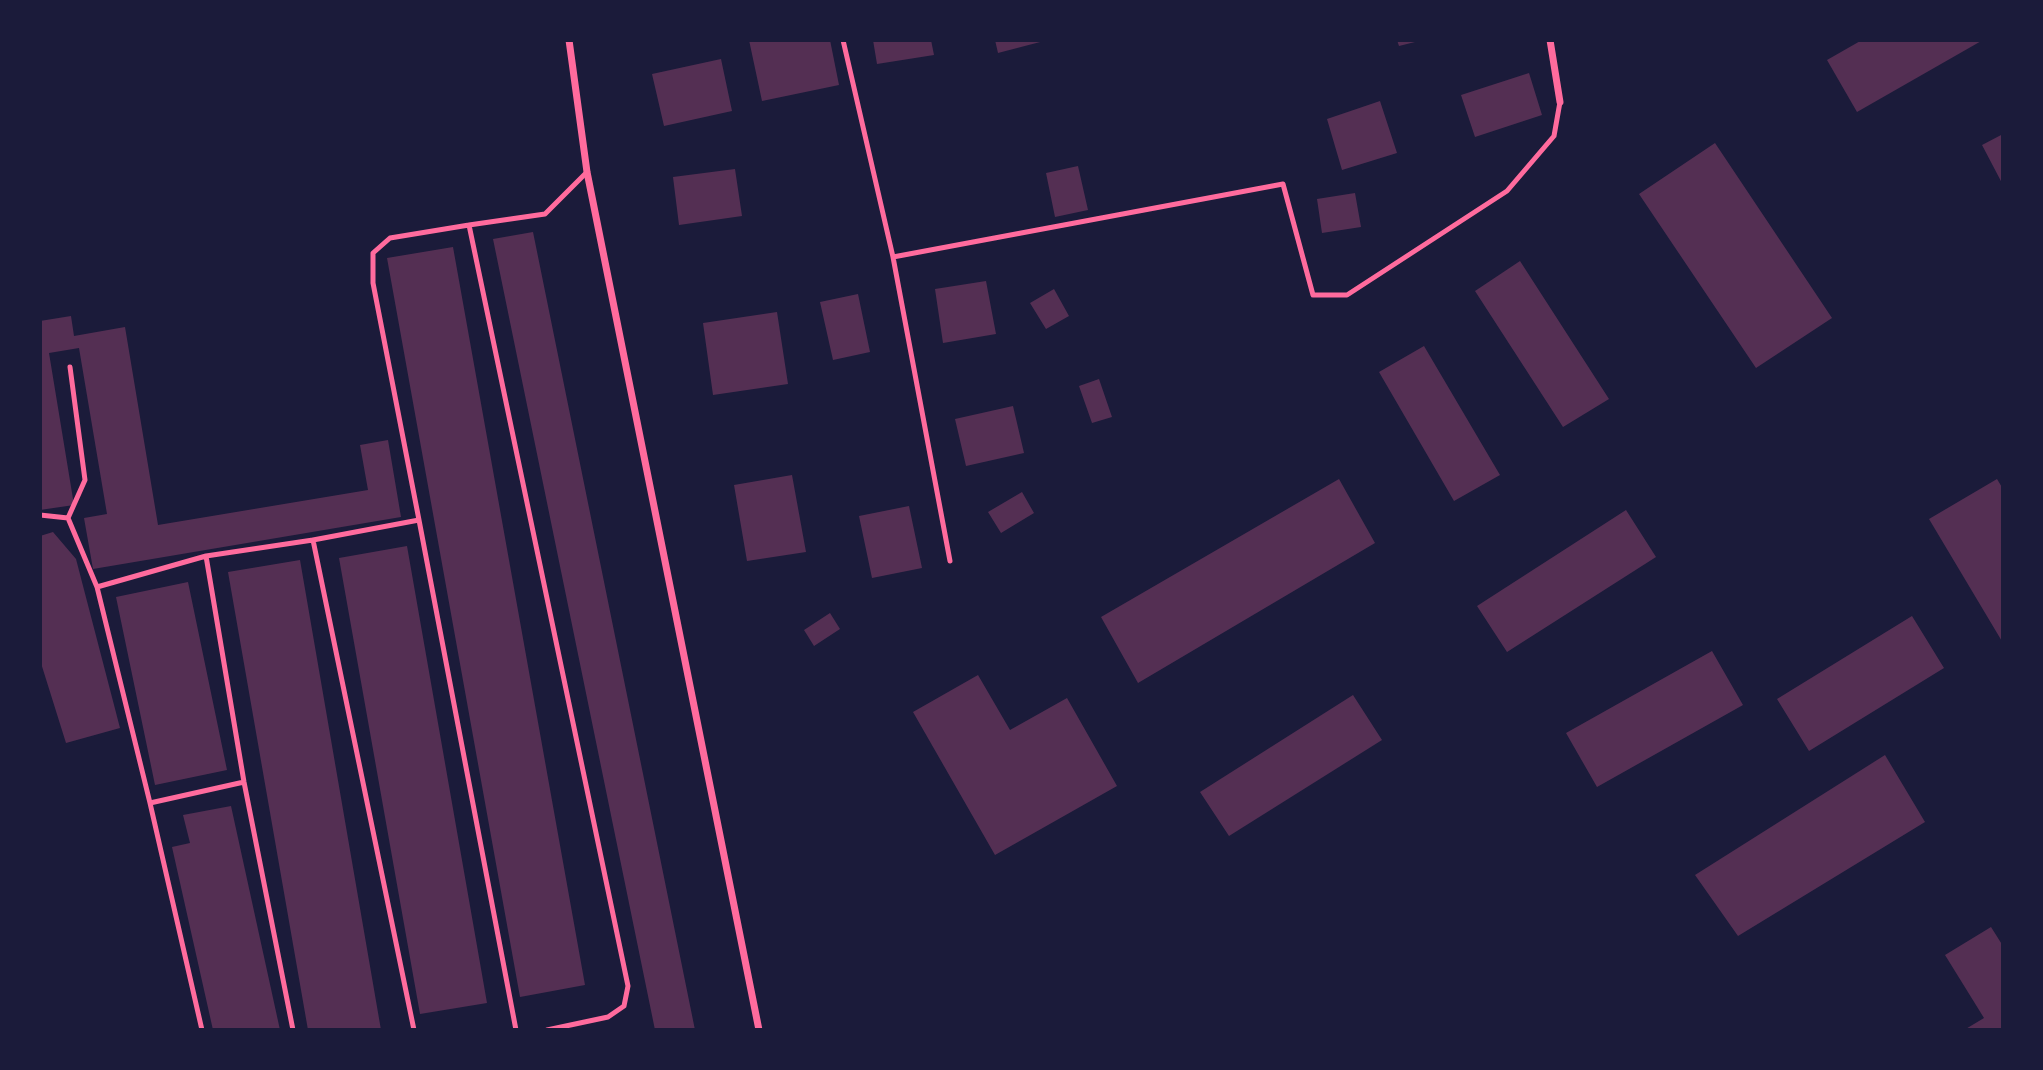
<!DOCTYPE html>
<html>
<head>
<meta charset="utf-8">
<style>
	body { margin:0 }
	#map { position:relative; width:2043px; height:1070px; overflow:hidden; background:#1b1b3a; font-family:Roboto,sans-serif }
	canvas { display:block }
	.frame { position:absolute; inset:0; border:42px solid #1b1b3a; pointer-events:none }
</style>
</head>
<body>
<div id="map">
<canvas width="2043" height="1070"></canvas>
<div class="frame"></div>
</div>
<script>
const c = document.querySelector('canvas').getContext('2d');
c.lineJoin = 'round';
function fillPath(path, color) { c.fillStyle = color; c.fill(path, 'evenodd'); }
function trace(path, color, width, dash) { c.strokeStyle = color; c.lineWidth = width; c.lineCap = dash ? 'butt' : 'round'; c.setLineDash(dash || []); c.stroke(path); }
fillPath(new Path2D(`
	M749,40H830L839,85L762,101Z
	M873,40H931L934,55L877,64Z
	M995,40H1044V41L998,53Z
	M1397,40H1419V41L1399,46Z
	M1862,40H1983L1857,112L1827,60Z
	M721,59L732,111L664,126L652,74Z
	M1529,73L1542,115L1475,137L1461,95Z
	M1380,101L1397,153L1342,170L1327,119Z
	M2003,134V185L1982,145Z
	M1715,143L1832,318L1756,368L1639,194Z
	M1078,166L1088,210L1055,217L1046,173Z
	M735,169L742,216L679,225L673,177Z
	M1355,193L1361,227L1322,233L1317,199Z
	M533,232L695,1030H655L493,239Z
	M453,247L585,985L520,997L387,258Z
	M1520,261L1609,399L1563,427L1475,291Z
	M986,281L996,334L943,343L935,289Z
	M1054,289L1069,316L1046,329L1030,303Z
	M858,294L870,352L833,360L820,302Z
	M777,312L788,384L713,395L703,323Z
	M71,316L74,336L125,327L158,525L368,490L360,445L388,440L401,517L93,569L84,518L107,514L79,348L49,353L74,505L40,510V321Z
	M1424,346L1500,475L1454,501L1379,372Z
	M1099,379L1112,417L1092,423L1079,386Z
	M1013,406L1024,453L966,466L955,419Z
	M792,475L806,552L747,561L734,485Z
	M1339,479L1375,543L1138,683L1101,617Z
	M1997,479L2003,489V643L1929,519Z
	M1022,492L1034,513L1001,533L988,512Z
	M909,506L922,568L872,578L859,516Z
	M1626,510L1656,557L1507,652L1477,606Z
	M53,532L76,559L120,728L66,743L40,660V536Z
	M407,546L487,1003L420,1014L339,558Z
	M300,560L381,1030H308L228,572Z
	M188,582L227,770L155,785L116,597Z
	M830,613L840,629L814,646L804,630Z
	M1912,616L1944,668L1809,751L1777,699Z
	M1712,651L1743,705L1597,787L1566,733Z
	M978,675L1010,730L1067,698L1117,786L995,855L913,712Z
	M1353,695L1382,740L1229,836L1200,792Z
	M1885,755L1925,822L1738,936L1695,875Z
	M231,806L280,1030H213L172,847L190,843L183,815Z
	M1991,927L2003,946V1030H1964L1984,1018L1945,955Z`), '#542f53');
trace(new Path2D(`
	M843,40L893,257L950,561
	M893,257L1283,184L1313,295H1347L1507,191L1554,136L1560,102
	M40,515L68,518L97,587L206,556L244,782L293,1030
	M68,518L85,480L70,367
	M419,520L373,283V253L390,238L469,225
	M206,556L313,540
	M97,587L150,803
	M202,1030L150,803L244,782
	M414,1030L313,540L419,520L516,1030
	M547,1030L608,1017L624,1006L628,986L469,225L545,214L587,172`), '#ff6b9d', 5);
trace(new Path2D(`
	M569,40L587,172L759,1030
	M1550,40L1560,102`), '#ff6b9d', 7);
</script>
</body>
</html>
